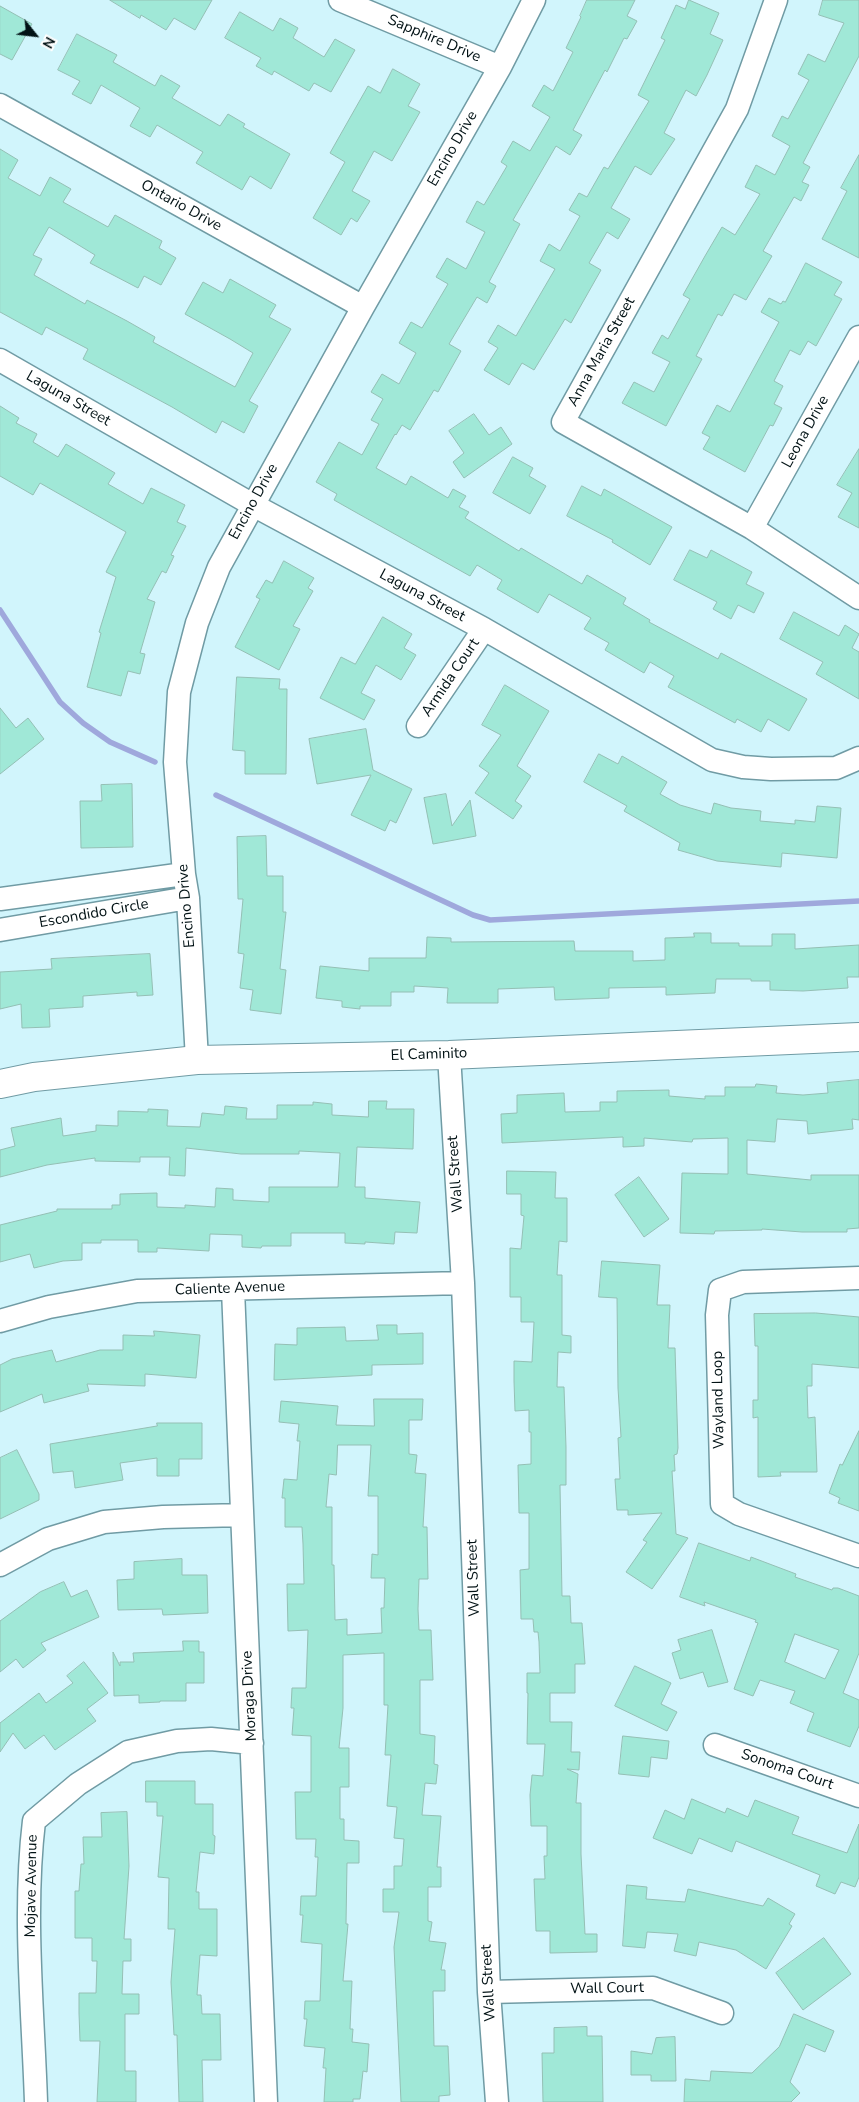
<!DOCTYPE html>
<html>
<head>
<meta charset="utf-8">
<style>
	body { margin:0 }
	#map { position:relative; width:859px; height:2102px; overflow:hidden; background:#d1f5fc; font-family:"Nunito Sans",sans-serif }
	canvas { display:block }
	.north { position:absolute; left:10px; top:10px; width:50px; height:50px; -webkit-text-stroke:4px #fff; paint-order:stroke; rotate:119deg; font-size:14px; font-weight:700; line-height:20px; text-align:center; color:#021215 }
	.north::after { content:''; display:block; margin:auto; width:18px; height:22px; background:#021215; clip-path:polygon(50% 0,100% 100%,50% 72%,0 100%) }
</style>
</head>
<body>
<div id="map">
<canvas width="859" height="2102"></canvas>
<div class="north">N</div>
</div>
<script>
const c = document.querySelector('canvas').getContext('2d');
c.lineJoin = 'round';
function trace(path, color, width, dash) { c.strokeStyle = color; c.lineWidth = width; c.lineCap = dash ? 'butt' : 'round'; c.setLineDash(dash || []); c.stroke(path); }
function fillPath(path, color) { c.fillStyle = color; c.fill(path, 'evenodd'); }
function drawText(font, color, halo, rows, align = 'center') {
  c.font = font + ' "Nunito Sans",sans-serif'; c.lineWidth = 4; c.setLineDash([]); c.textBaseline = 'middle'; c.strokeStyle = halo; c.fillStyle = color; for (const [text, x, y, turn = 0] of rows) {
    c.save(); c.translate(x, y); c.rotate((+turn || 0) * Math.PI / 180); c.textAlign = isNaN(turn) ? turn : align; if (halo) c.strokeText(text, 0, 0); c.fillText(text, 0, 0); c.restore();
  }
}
trace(new Path2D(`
	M0,610L60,702L83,723L110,742L155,762
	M216,795L473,915L490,920L859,901`), '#9fa8dc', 5.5);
const building = new Path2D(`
	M110,0H212L195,30L174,18L166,30L141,15L140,18Z
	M587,0H635L627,16L637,21L627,39L624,38L607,72L605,70L573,130L582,135L570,155L556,146L513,220L520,224L489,282L496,286L487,303L477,297L449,344L461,351L438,392L434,390L410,430L402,425L396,435L395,434L376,468L406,485L411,476L448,498L453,489L466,496L459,507L469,512L465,518L519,551L521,548L582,584L587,575L626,598L623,604L650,620L649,622L718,659L721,653L807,699L789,731L768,719L761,732L737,719L735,723L668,687L674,676L650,662L644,673L605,650L609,643L584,629L591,618L549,594L538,613L497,589L502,580L477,565L470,576L357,513L334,500L337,494L316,482L339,442L362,455L379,424L371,420L383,399L371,392L382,374L399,384L416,353L399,343L411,322L422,328L448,284L436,277L447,258L466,269L485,232L466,222L477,201L484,205L507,166L501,162L513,141L530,151L550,117L532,106L544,85L553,91L573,52L566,48L581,17L580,16Z
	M689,0L719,13L710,34L723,40L707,75L696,96L686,90L664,133L675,139L651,175L635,166L611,208L630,219L618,239L607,232L589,263L601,270L571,323L565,319L534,370L522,363L509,385L484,370L498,348L488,342L498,325L516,336L555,269L540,261L549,244L560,251L580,216L569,210L579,193L587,197L604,167L608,169L649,101L638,95L665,40L661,38L676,5L685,9Z
	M823,0H859V56L803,163L810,167L802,182L809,185L801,201L794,197L763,251L772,256L746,300L734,294L722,316L718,314L696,356L702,359L666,426L622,403L634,382L654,392L670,362L652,353L662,335L668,339L690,299L683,295L705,256L722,227L735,235L760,194L745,187L756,165L775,175L790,146L772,136L782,116L788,119L809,80L798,74L808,54L825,62L844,23L819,15Z
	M0,6L32,24L12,60L0,54Z
	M240,12L273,31L280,18L298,28L293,38L324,57L335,39L355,50L331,92L314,83L309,91L274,71L272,75L256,66L261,58L225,38Z
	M77,34L117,55L113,62L155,86L161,75L180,86L172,98L220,126L228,114L245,124L243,127L290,154L271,189L250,176L242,190L196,163L203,152L157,125L150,137L130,126L140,108L101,85L91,104L72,94L80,81L58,70Z
	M393,69L420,84L408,106L420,112L392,161L374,151L352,191L370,201L357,222L351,218L341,235L313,218L345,162L330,153L368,86L380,93Z
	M0,149L18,160L8,178L40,196L50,177L71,189L63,202L108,227L115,215L162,241L159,248L176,258L161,285L144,276L138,288L90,263L95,255L49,227L33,255L42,259L34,275L85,304L87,300L127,321L155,337L153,342L235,387L253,353L230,339L185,314L203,282L223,293L230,279L276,305L269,317L291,329L249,401L258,406L244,433L222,421L216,433L172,407L83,359L88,349L46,327L42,335L0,312Z
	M859,155V258L822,239L847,191L841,188Z
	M806,263L842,282L834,295L842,299L816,346L808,341L800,355L790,350L774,381L783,386L774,404L782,408L773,426L770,425L745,472L703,449L710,437L702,433L717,405L730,412L779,322L761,312L769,298L781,304L783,301L785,302Z
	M0,406L19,418L16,423L37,434L33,442L58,457L66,444L115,473L108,484L143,504L151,488L185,505L177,522L186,526L171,555L174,556L166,573L162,571L147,599L155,602L140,653L145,654L140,674L128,671L121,696L87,687L101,633L99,632L116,577L106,572L126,532L40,483L33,495L0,476Z
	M474,414L489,435L501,427L512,444L464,478L453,462L464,453L449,431Z
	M859,449V528L838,517L852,493L837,485Z
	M513,457L533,468L529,476L546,486L530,514L493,493Z
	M582,486L601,496L604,489L672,527L650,565L612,542L613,540L567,516Z
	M690,550L707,558L711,550L752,572L746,584L764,593L754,613L738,605L731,619L713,609L717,602L674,580Z
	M284,561L314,578L308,588L313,591L293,626L300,629L279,670L235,647L260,599L256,597L266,580L272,583Z
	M794,612L839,636L845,625L859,634L852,648L859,652V699L816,674L823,662L780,639Z
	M383,617L412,634L404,648L416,655L401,680L376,665L361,693L375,700L364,720L320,698L341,657L355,664Z
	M237,677L280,679L279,689H287L286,774H245V751L233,750Z
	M505,685L549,711L517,766L531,776L515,801L522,806L513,819L475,793L489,773L479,766L501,735L482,725Z
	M0,708L16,728L28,718L44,739L0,774Z
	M366,729L373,770L412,789L396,823L390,820L385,831L351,815L371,775L317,784L309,739Z
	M599,754L618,764L622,756L667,782L660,794L680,805L711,814L714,803L731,808L761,811L760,821L795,824V820L815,822L817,806L841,808L837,858L782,853L781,867L717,861L678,850L680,843L624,811L627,806L584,782Z
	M132,784L133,847L81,848L80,801H102L101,785Z
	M446,794L452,826L470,800L476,836L433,844L424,798Z
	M266,836L267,876H283V912H286L280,969L286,970L281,1014L250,1010L253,990L240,988L244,954L238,953L243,899H238L237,837Z
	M694,933H711V943H739V946H772V934H795V949L859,945V977H847L848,988L803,991L770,990V981H751V979H716L715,993L666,995V987L609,988V998L555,1000L554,987L498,989V1003H447L448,988L414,986V992H391V1006H360V1009L342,1007V1001L316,998L320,966L369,971V958H426L427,937L451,938V942L574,941L575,951H633V961L665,960V938L694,937Z
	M150,954L153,995L137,996V992L83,996V1007L49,1009L50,1027L22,1028L21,1004L0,1009V972L52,969L51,959Z
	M859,1080V1120L852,1119L853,1129L808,1134L807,1121L777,1119L775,1142L747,1140V1174L811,1180V1175H859V1228L847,1229V1232H802L762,1229V1230L715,1231L714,1234L680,1233L682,1173L728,1174V1138L693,1139L692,1142L644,1138V1146L623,1147V1137L502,1143L501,1114L517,1113V1095L564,1093L565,1112L600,1111V1102H617V1091L669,1090V1096L705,1099V1096H725V1087H755L756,1084L777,1086L776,1093L803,1095L828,1093L827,1083Z
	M369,1101H387L386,1109H414L413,1149L357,1147L355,1187H365V1198L420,1202L417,1233L395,1232L394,1244L365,1242V1244L345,1243V1233H291V1246H262L261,1248L242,1247V1235L210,1234L209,1251L157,1248V1252H138V1240H101V1243H82V1260L63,1261L34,1268L30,1254L0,1262V1225L57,1211V1209H112V1205H120V1194L157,1193V1207L185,1208V1205L215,1207L216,1188L233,1189V1200L269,1202V1187H338L340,1153L299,1151V1154H241L186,1148L185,1176L169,1175L170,1157H140V1162L95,1161V1158L47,1165L0,1177V1150L15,1146L11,1128L61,1118L63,1136L96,1131V1125L118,1126V1111L148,1112V1109L168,1110L167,1126L200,1127L202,1113L224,1115L225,1106L247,1108L246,1119H277V1105H313V1102L332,1104V1115L368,1117Z
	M507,1171L556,1172L555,1198H567V1242L559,1241L557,1275H562V1335L571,1336V1353L558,1352L557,1387H564L566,1447V1485H560L562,1596H570L571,1623H582L585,1664H575V1693H550V1722H572L571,1752H580L579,1770L567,1769L578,1774L576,1803H581V1854L585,1934H597V1952L550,1953V1931H536L534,1879H545L544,1856H547V1826H531L530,1795L532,1775L543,1776L545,1744H527L528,1693H527V1673H540L539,1642L538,1632H534L533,1619H521L520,1570L529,1569V1513H519L518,1465L531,1464V1432H529V1410L515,1411L514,1381V1361L532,1362L534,1322H521V1297H510V1248L521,1249L524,1216L521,1215V1194H507Z
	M639,1177L669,1219L644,1237L615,1195Z
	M602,1261L660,1265L657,1305H670L668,1348H675L678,1448L677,1454L674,1455L675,1471H672L676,1534L688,1538L652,1589L626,1572L647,1542L643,1540L662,1513L628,1515V1510H617L615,1479H620L618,1438L621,1437L618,1388L617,1298L599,1297Z
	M816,1313L859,1317V1368L812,1364V1386H807L808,1418L815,1417L817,1472H780L781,1476L758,1477V1417L753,1418V1400H758V1346H755L754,1314Z
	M377,1325H397V1334L423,1333V1364L372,1365V1375L274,1380L275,1344L297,1345V1328L345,1327L346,1341L378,1340Z
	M154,1331L200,1335L196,1378L145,1374V1386L87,1384L89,1391L44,1403L42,1394L0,1412V1365L12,1359L52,1350L56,1362L100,1350H123V1335L154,1336Z
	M374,1399H423L422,1420H409V1454L417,1455L415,1473L426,1474L423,1527H427L428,1579H419L418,1609L419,1630H431L433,1680H420V1734L435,1736L434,1764L438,1765L436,1784L425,1783L422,1815L441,1816L437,1867H441V1887H428V1921L432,1922L429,1941L446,1943L441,1970H445V1991H433L434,2046H448L450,2095L439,2096V2102H401L394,1947L399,1912H383V1889H394V1866H402L404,1839L394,1838L397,1807L387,1806L391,1755H385L388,1705H384V1653L343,1655V1708L339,1748H349V1787H340V1819H344V1840L359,1841V1863H347L346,1924H348L343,1981H352L350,2029H353L352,2042L369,2044L367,2072L363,2071L360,2099H353V2102H324L326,2068H323L325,2048L304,2046L307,2019H304L305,2001H320L322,1944L301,1942L303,1915H300L301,1896H316L318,1857H315L316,1839H296L295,1792H311V1736L292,1735L294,1708H291L292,1688H306L308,1630L288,1631L287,1584H304L303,1544L302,1527H285V1498H282L284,1479L297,1480L300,1441H297L299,1424L279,1422L281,1401L338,1406L336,1425L374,1426ZM338,1445H371L368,1496H378V1555L372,1554L371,1578H385L384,1608H381L382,1633L347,1635V1619L335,1620L334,1565H332V1507H326L329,1474L336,1475Z
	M157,1423H202V1459H179V1476H157V1458L120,1463L123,1480L75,1488L73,1471L53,1473L50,1444L157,1426Z
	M859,1431V1511L838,1503L840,1498L829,1493L840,1464L842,1465Z
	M17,1450L39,1494V1500L0,1519V1458Z
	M699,1543L750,1561L751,1557L796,1574L795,1577L832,1590L833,1588H838L859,1596V1653L843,1693L859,1700V1726L850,1747L807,1731L814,1713L790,1703L795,1691L760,1680L753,1696L734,1689L758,1623L755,1622L756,1620L704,1602L705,1606L680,1597ZM795,1634L839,1650L825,1679L785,1662Z
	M182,1559V1575H207L208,1613L163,1615L162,1609L118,1610L117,1580L134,1579V1562Z
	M64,1582L71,1597L87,1590L99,1617L41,1643L46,1650L23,1668L16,1659L0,1672V1621L40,1592Z
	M712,1630L728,1682L708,1687L703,1672L680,1679L672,1653L681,1650L678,1640Z
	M183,1641H199V1652H204V1683H186V1701H160V1702L139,1703V1695L114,1696L113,1652L120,1666V1662H134L133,1653L183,1651Z
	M84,1662L108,1693L87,1709L96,1721L55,1750L44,1735L25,1749L13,1733L0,1752V1723L39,1693L46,1703L73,1683L67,1676Z
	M635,1666L671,1683L661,1704L677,1712L667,1731L615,1706Z
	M623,1736L669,1741L667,1759L651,1757L649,1777L619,1774Z
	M146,1781H195V1804H213V1835L215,1836L214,1854L200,1852L196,1892H199V1909H217V1956L200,1955L197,1995H201L202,2014H220L221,2060H202L203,2102H179L177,2035H174L171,1982L175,1929H168L169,1878L158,1877L163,1816H157V1802H146Z
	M692,1799L725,1813L727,1808L748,1817L755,1800L799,1817L792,1834L847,1853L859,1824V1877L855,1887L841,1882L835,1894L816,1886L820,1875L736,1841L732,1852L699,1838L692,1854L653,1838L665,1810L684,1819Z
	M127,1812L129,1866L124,1939H131V1961H123L122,1994H139V2014H125V2071H136V2102H97L100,2041H80L79,2013V1993H96L97,1961H92V1938H75V1891H79L81,1864H84L83,1837H102L101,1813Z
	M627,1885L647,1887L646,1899L685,1902L688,1889L763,1906L768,1898L795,1914L789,1924L792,1926L766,1969L736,1950L699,1942L696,1956L674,1951L678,1934L647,1932L645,1948L623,1946Z
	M824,1938L851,1974L803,2010L776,1973Z
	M794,2014L834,2031L825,2052L806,2044L790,2082L800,2093L791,2102H684L685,2079L710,2081L711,2071L752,2073L779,2047Z
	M587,2027V2036H602L603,2102H543L542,2053H554V2028Z
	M675,2037L676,2081H651V2075H631V2051L652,2054L656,2038Z`);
fillPath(building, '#a0e8d7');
trace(building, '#94bfb4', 1);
const minor = new Path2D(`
	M340,0L500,67
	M776,0L737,109L563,422L752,528L859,598
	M0,105L363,307
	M0,360L253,505L484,629L712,760L743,767L771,769L836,768L859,758
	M752,528L859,337
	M418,726L484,629
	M0,899L184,874
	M0,930L188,898
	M449,1055L463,1283L489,1992L497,2102
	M197,1060L188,898L184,874L175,762L179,692L197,623L219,567L363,307L500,67L534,0
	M859,1278L743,1282L720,1290L717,1315L722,1504L739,1514L859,1556
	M233,1289L266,2102
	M0,1321L49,1307L137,1291L463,1283
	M0,1565L48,1539L104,1522L163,1517L242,1515
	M715,1745L859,1796
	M489,1992L653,1988L722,2013
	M36,2102C33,2011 23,1912 34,1821L78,1784L128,1752L177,1741L211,1739L252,1743`);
const tertiary = new Path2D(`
	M0,1084L34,1077L197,1060L449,1055L859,1037`);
trace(minor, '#709ba4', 25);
trace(tertiary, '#709ba4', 30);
trace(minor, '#fff', 22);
trace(tertiary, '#fff', 28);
drawText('15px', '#021215', '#fff', [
	["Sapphire Drive",434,39,23],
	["Encino Drive",453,149,-60],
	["Ontario Drive",181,206,29],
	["Anna Maria Street",602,352,-61],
	["Laguna Street",68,399,30],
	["Leona Drive",806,432,-61],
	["Encino Drive",254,502,-61],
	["Laguna Street",422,596,28],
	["Armida Court",451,678,-56],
	["Encino Drive",187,906,-95],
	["Escondido Circle",94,914,-10],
	["El Caminito",429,1055,-2],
	["Wall Street",456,1174,-94],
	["Caliente Avenue",230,1289,-2],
	["Wayland Loop",719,1400,-91],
	["Wall Street",474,1578,-92],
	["Moraga Drive",250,1696,-93],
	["Sonoma Court",787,1770,19],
	["Mojave Avenue",32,1886,-89],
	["Wall Street",489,1983,-93],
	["Wall Court",607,1989,-1]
]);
</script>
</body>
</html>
